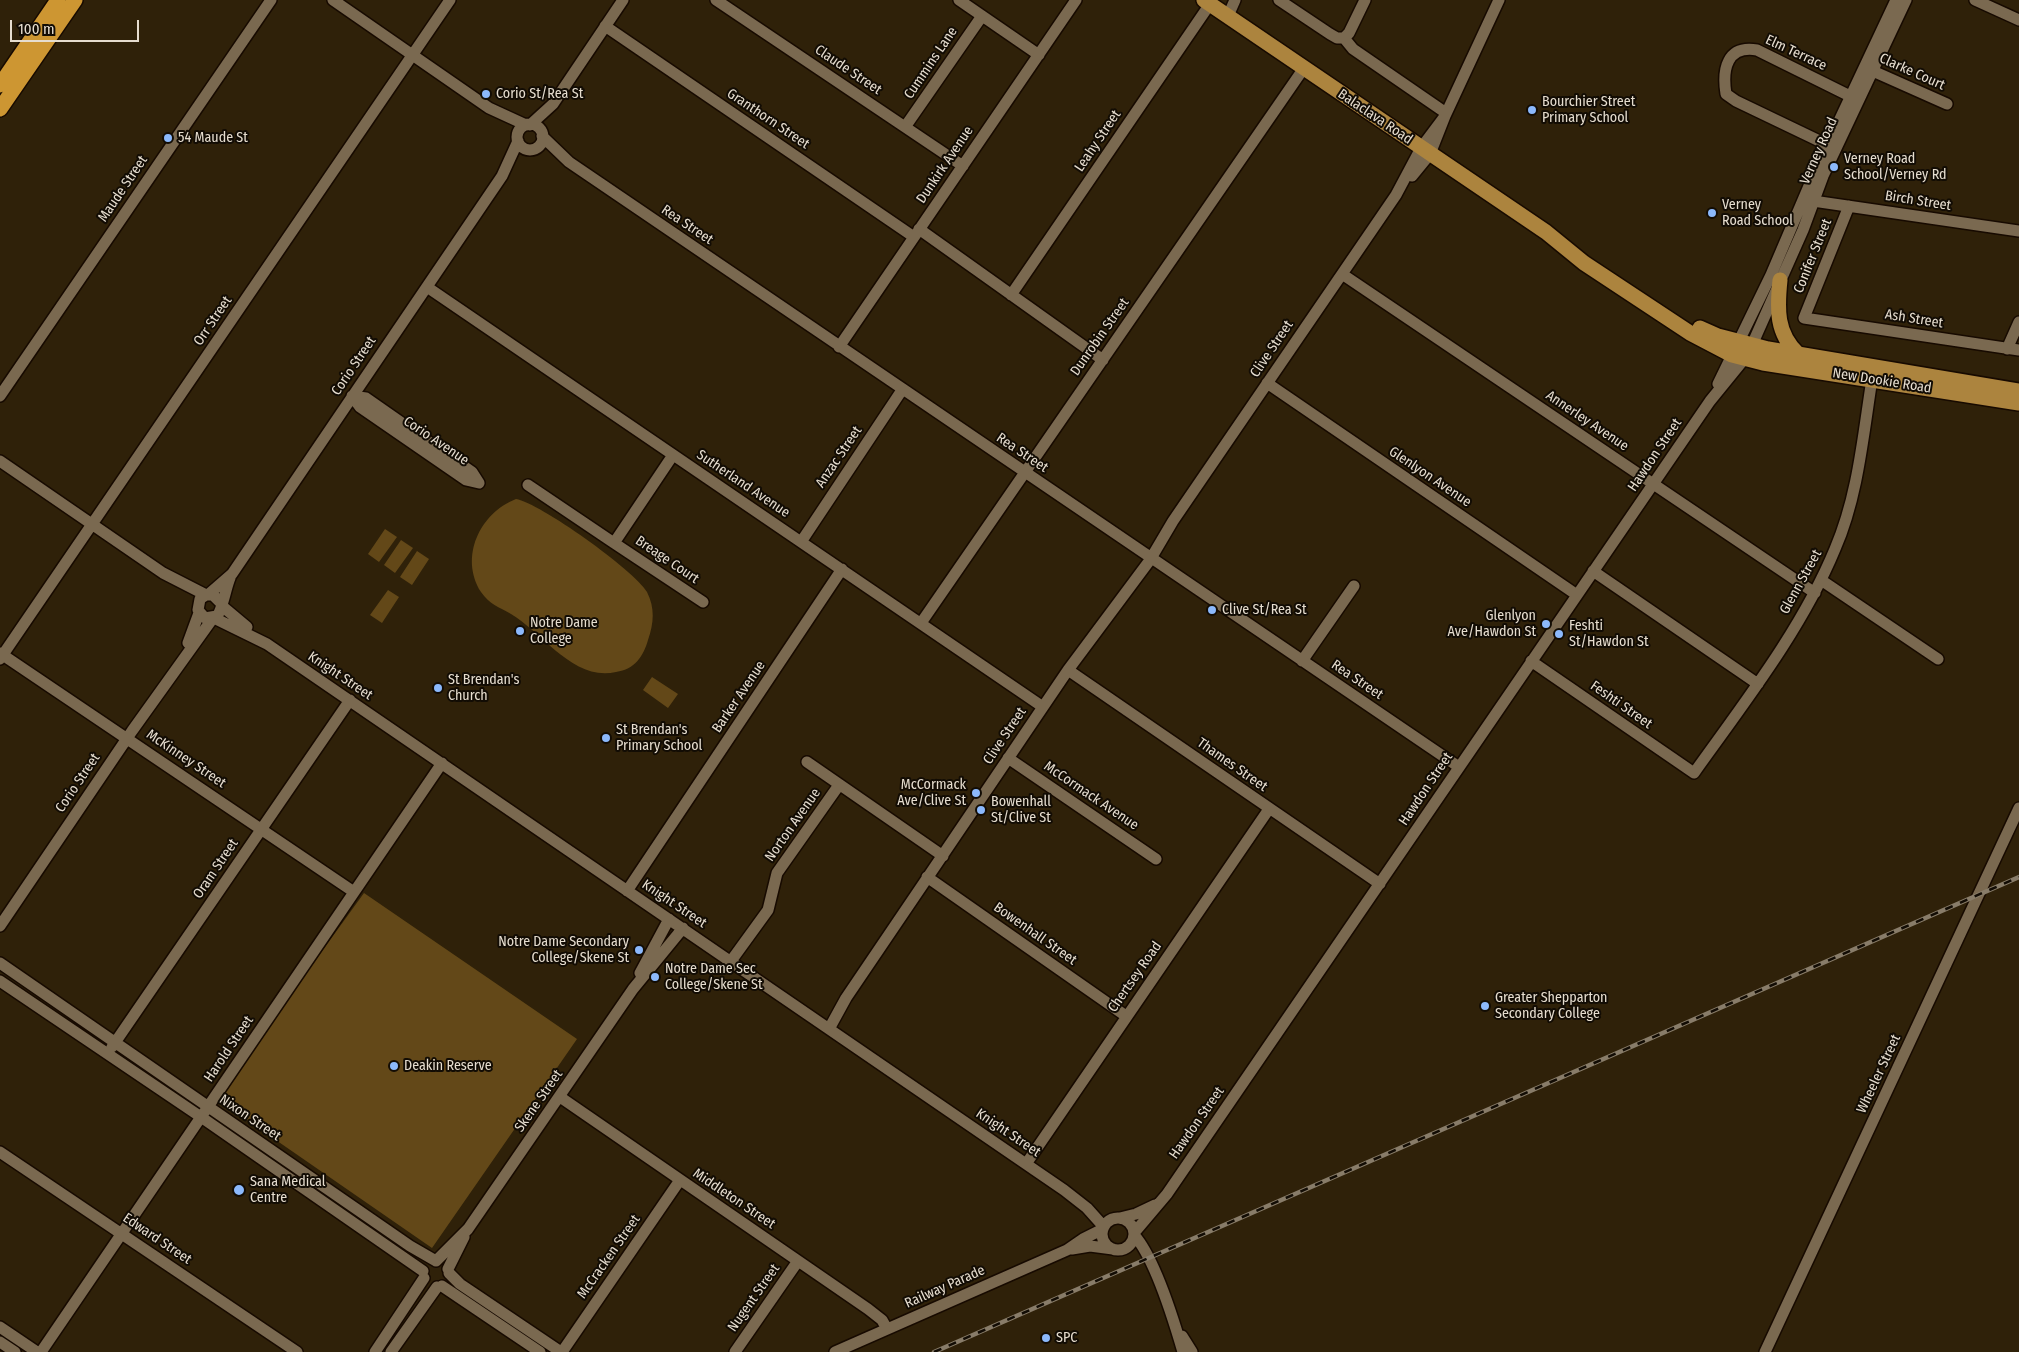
<!DOCTYPE html>
<html>
<head>
<meta charset="utf-8">
<style>
	body { margin:0 }
	#map { position:relative; width:2019px; height:1352px; overflow:hidden; background:#2f2109; font-family:"Fira Sans Condensed",sans-serif }
	canvas { display:block }
	.scale { position:absolute; left:10px; top:20px; width:129px; height:22px; box-sizing:border-box; border:2px solid #e6ddcf; border-top:0; padding-left:6px; font-size:15px; line-height:18px; white-space:nowrap; color:#e6ddcf; -webkit-text-stroke:4px #120c04; paint-order:stroke }
</style>
</head>
<body>
<div id="map">
<canvas width="2019" height="1352"></canvas>
<div class="scale">100 m</div>
</div>
<script>
const c = document.querySelector('canvas').getContext('2d');
c.lineJoin = 'round';
function fillPath(path, color) { c.fillStyle = color; c.fill(path, 'evenodd'); }
function trace(path, color, width, dash) { c.strokeStyle = color; c.lineWidth = width; c.lineCap = dash ? 'butt' : 'round'; c.setLineDash(dash || []); c.stroke(path); }
function drawText(font, color, halo, rows, align = 'center') {
  c.font = font + ' "Fira Sans Condensed",sans-serif'; c.lineWidth = 4; c.setLineDash([]); c.textBaseline = 'middle'; c.strokeStyle = halo; c.fillStyle = color; for (const [text, x, y, turn = 0] of rows) {
    c.save(); c.translate(x, y); c.rotate((+turn || 0) * Math.PI / 180); c.textAlign = isNaN(turn) ? turn : align; if (halo) c.strokeText(text, 0, 0); c.fillText(text, 0, 0); c.restore();
  }
}
fillPath(new Path2D(`
	M516,499C540,503 634,570 647,592C655,608 654,623 648,640C643,657 635,669 616,672C574,682 543,633 511,614C499,607 489,604 481,592C459,557 480,513 516,499Z
	M385,529L397,537L379,562L368,554Z
	M401,540L413,548L395,573L384,565Z
	M417,551L429,559L412,585L400,577Z
	M388,590L399,597L382,623L370,615Z
	M652,677L678,694L668,708L643,690Z
	M364,893L577,1039L432,1248L218,1100L288,998Z`), '#634818');
const minor = new Path2D(`
	M333,0L489,108L526,125
	M716,0L963,166
	M959,0L1039,55
	M1279,0L1330,34L1337,38H1344L1353,49L1446,113
	M1975,0L2019,20
	M1228,16L1235,0
	M605,26L914,237
	M1344,38L1349,33L1365,0
	M1866,68L1947,104
	M517 137a13 13 0 1 1 26 0a13 13 0 1 1-26 0Z
	M530,125L553,104L623,0
	M905,127L982,16
	M542,136L569,162L1459,767
	M1834,148L1736,101L1726,94C1722,69 1727,45 1757,50L1856,99
	M1412,176L1430,154L1445,116L1499,0
	M1813,201L2019,231
	M1849,206L1804,318L2019,350
	M919,229L1103,360
	M1342,274L1815,593
	M427,287L1043,707
	M1011,295L1210,4
	M839,347L1076,0
	M2007,349L2019,322
	M1267,383L1577,595
	M1718,384L1771,275L1815,172L1896,0
	M0,396L271,0
	M352,396L366,398L472,472L479,483
	M352,396L360,407L466,480L479,483
	M0,461L163,573L206,595
	M528,485L614,543L673,455
	M801,542L902,390
	M614,543L703,602
	M1593,571L1758,684
	M1821,580L1938,659
	M209,594L232,574L502,176L518,141
	M221,603L213,595H206L200,599L198,610L205,618L217,616C222,611 226,587 230,578
	M222,606L247,627
	M214,618L267,644L1064,1190L1087,1208L1104,1227
	M921,623L1304,68
	M188,643L199,613
	M0,653L354,892
	M0,659L450,0
	M1302,661L1354,586
	M1531,661L1694,773C1744,703 1802,629 1835,549C1858,496 1863,436 1872,379
	M1068,670L1380,884
	M1008,758L1156,859
	M807,762L943,856
	M927,877L1126,1016
	M627,891L842,569
	M0,926L132,731L213,618
	M731,961L768,910L777,873L839,785
	M0,963L410,1246L436,1261
	M640,973L669,919
	M0,981L201,1117L423,1271
	M829,1029L846,998L1068,670L1150,560L1173,521L1396,195L1421,148L1445,116
	M112,1047L350,700
	M560,1097L868,1309L882,1320L887,1329
	M0,1152L297,1352
	M1026,1164L1269,809
	M1120,1218L1136,1214L1155,1205
	M1102 1234a16 16 0 1 1 32 0a16 16 0 1 1-32 0Z
	M1134,1233L1167,1194L1710,401L1745,358L1752,345L1803,230L1823,176L1906,0
	M1134,1235C1155,1258 1174,1321 1183,1352
	M1072,1249L1090,1246L1113,1249
	M436,1261L468,1229L633,989L683,928
	M448,1269L464,1237
	M449,1273L460,1284L561,1352
	M442,1286L540,1352
	M0,1327L37,1352
	M1182,1336L1192,1352
	M0,1342L15,1352
	M41,1352L442,763
	M375,1352L424,1278
	M391,1352L437,1287
	M562,1352L680,1180
	M735,1352L798,1261
	M835,1352L1067,1250L1083,1239L1103,1229
	M1765,1352L2019,808`);
const major = new Path2D(`
	M1204,0L1546,232L1584,263L1690,333L1732,355L1763,363L2019,403
	M1780,280C1777,309 1776,333 1798,354
	M1700,328L1718,336L1768,349L2019,391`);
const highway = new Path2D(`
	M0,85L58,0
	M0,109L75,0`);
trace(minor, '#170a00', 14);
trace(major, '#170a00', 18);
trace(highway, '#170a00', 18);
trace(minor, '#7a6950', 11);
trace(major, '#ac843e', 15);
trace(highway, '#cd9632', 15);
const rail = new Path2D(`
	M934,1352L2019,877`);
trace(rail, '#887c69', 4.5);
trace(rail, '#120c04', 2.5, [8]);
for (const [x, y, r, color] of [
	[486,94,5,"#8cb9fc"],
	[1532,110,5,"#8cb9fc"],
	[168,138,5,"#8cb9fc"],
	[1834,167,5,"#8cb9fc"],
	[1712,213,5,"#8cb9fc"],
	[1212,610,5,"#8cb9fc"],
	[1546,624,5,"#8cb9fc"],
	[520,631,5,"#8cb9fc"],
	[1559,634,5,"#8cb9fc"],
	[438,688,5,"#8cb9fc"],
	[606,738,5,"#8cb9fc"],
	[976,793,5,"#8cb9fc"],
	[981,810,5,"#8cb9fc"],
	[639,950,5,"#8cb9fc"],
	[655,977,5,"#8cb9fc"],
	[1485,1006,5,"#8cb9fc"],
	[394,1066,5,"#8cb9fc"],
	[239,1190,6,"#8cb9fc"],
	[1046,1338,5,"#8cb9fc"]
]) { const dot = new Path2D(); dot.arc(x, y, r, 0, 2 * Math.PI); c.fillStyle = color; c.fill(dot); trace(dot, '#120c04', 2); }
drawText('14px', '#e6ddcf', '#120c04', [
	["Elm Terrace",1796,53,25],
	["Cummins Lane",931,63,-56],
	["Claude Street",848,70,34],
	["Clarke Court",1912,72,24],
	["Balaclava Road",1375,117,34],
	["Granthorn Street",768,119,34],
	["Leahy Street",1098,141,-56],
	["Verney Road",1819,151,-66],
	["Dunkirk Avenue",945,165,-56],
	["Maude Street",123,189,-56],
	["Birch Street",1918,201,9],
	["Rea Street",687,225,34],
	["Conifer Street",1813,256,-68],
	["Ash Street",1914,319,9],
	["Orr Street",213,321,-56],
	["Dunrobin Street",1100,337,-55],
	["Clive Street",1272,349,-56],
	["Corio Street",354,366,-56],
	["New Dookie Road",1882,381,9],
	["Annerley Avenue",1587,421,34],
	["Corio Avenue",436,441,34],
	["Rea Street",1022,453,34],
	["Hawdon Street",1655,455,-56],
	["Anzac Street",839,457,-56],
	["Glenlyon Avenue",1430,477,34],
	["Sutherland Avenue",743,484,34],
	["Breage Court",667,560,34],
	["Glenn Street",1801,582,-61],
	["Knight Street",340,676,34],
	["Rea Street",1357,680,34],
	["Barker Avenue",739,697,-56],
	["Feshti Street",1621,705,35],
	["Clive Street",1005,736,-56],
	["McKinney Street",186,759,34],
	["Thames Street",1232,765,35],
	["Corio Street",78,783,-56],
	["Hawdon Street",1426,789,-56],
	["McCormack Avenue",1091,796,34],
	["Norton Avenue",793,825,-55],
	["Oram Street",216,869,-56],
	["Knight Street",674,904,34],
	["Bowenhall Street",1035,934,35],
	["Chertsey Road",1135,977,-55],
	["Harold Street",229,1049,-56],
	["Wheeler Street",1879,1074,-65],
	["Skene Street",539,1101,-55],
	["Nixon Street",250,1118,34],
	["Hawdon Street",1197,1123,-55],
	["Knight Street",1008,1133,34],
	["Middleton Street",734,1199,34],
	["Edward Street",157,1239,34],
	["McCracken Street",609,1257,-55],
	["Railway Parade",945,1287,-24],
	["Nugent Street",754,1298,-55]
]);
drawText('14px', '#e6ddcf', '#120c04', [
	["Corio St/Rea St",496,94],
	["Bourchier Street",1542,102],
	["Primary School",1542,118],
	["54 Maude St",178,138],
	["Verney Road",1844,159],
	["School/Verney Rd",1844,175],
	["Verney",1722,205],
	["Road School",1722,221],
	["Clive St/Rea St",1222,610],
	["Glenlyon",1536,616,"right"],
	["Ave/Hawdon St",1536,632,"right"],
	["Notre Dame",530,623],
	["College",530,639],
	["Feshti",1569,626],
	["St/Hawdon St",1569,642],
	["St Brendan's",448,680],
	["Church",448,696],
	["St Brendan's",616,730],
	["Primary School",616,746],
	["McCormack",966,785,"right"],
	["Ave/Clive St",966,801,"right"],
	["Bowenhall",991,802],
	["St/Clive St",991,818],
	["Notre Dame Secondary",629,942,"right"],
	["College/Skene St",629,958,"right"],
	["Notre Dame Sec",665,969],
	["College/Skene St",665,985],
	["Greater Shepparton",1495,998],
	["Secondary College",1495,1014],
	["Deakin Reserve",404,1066],
	["Sana Medical",250,1182],
	["Centre",250,1198],
	["SPC",1056,1338]
], 'left');
</script>
</body>
</html>
